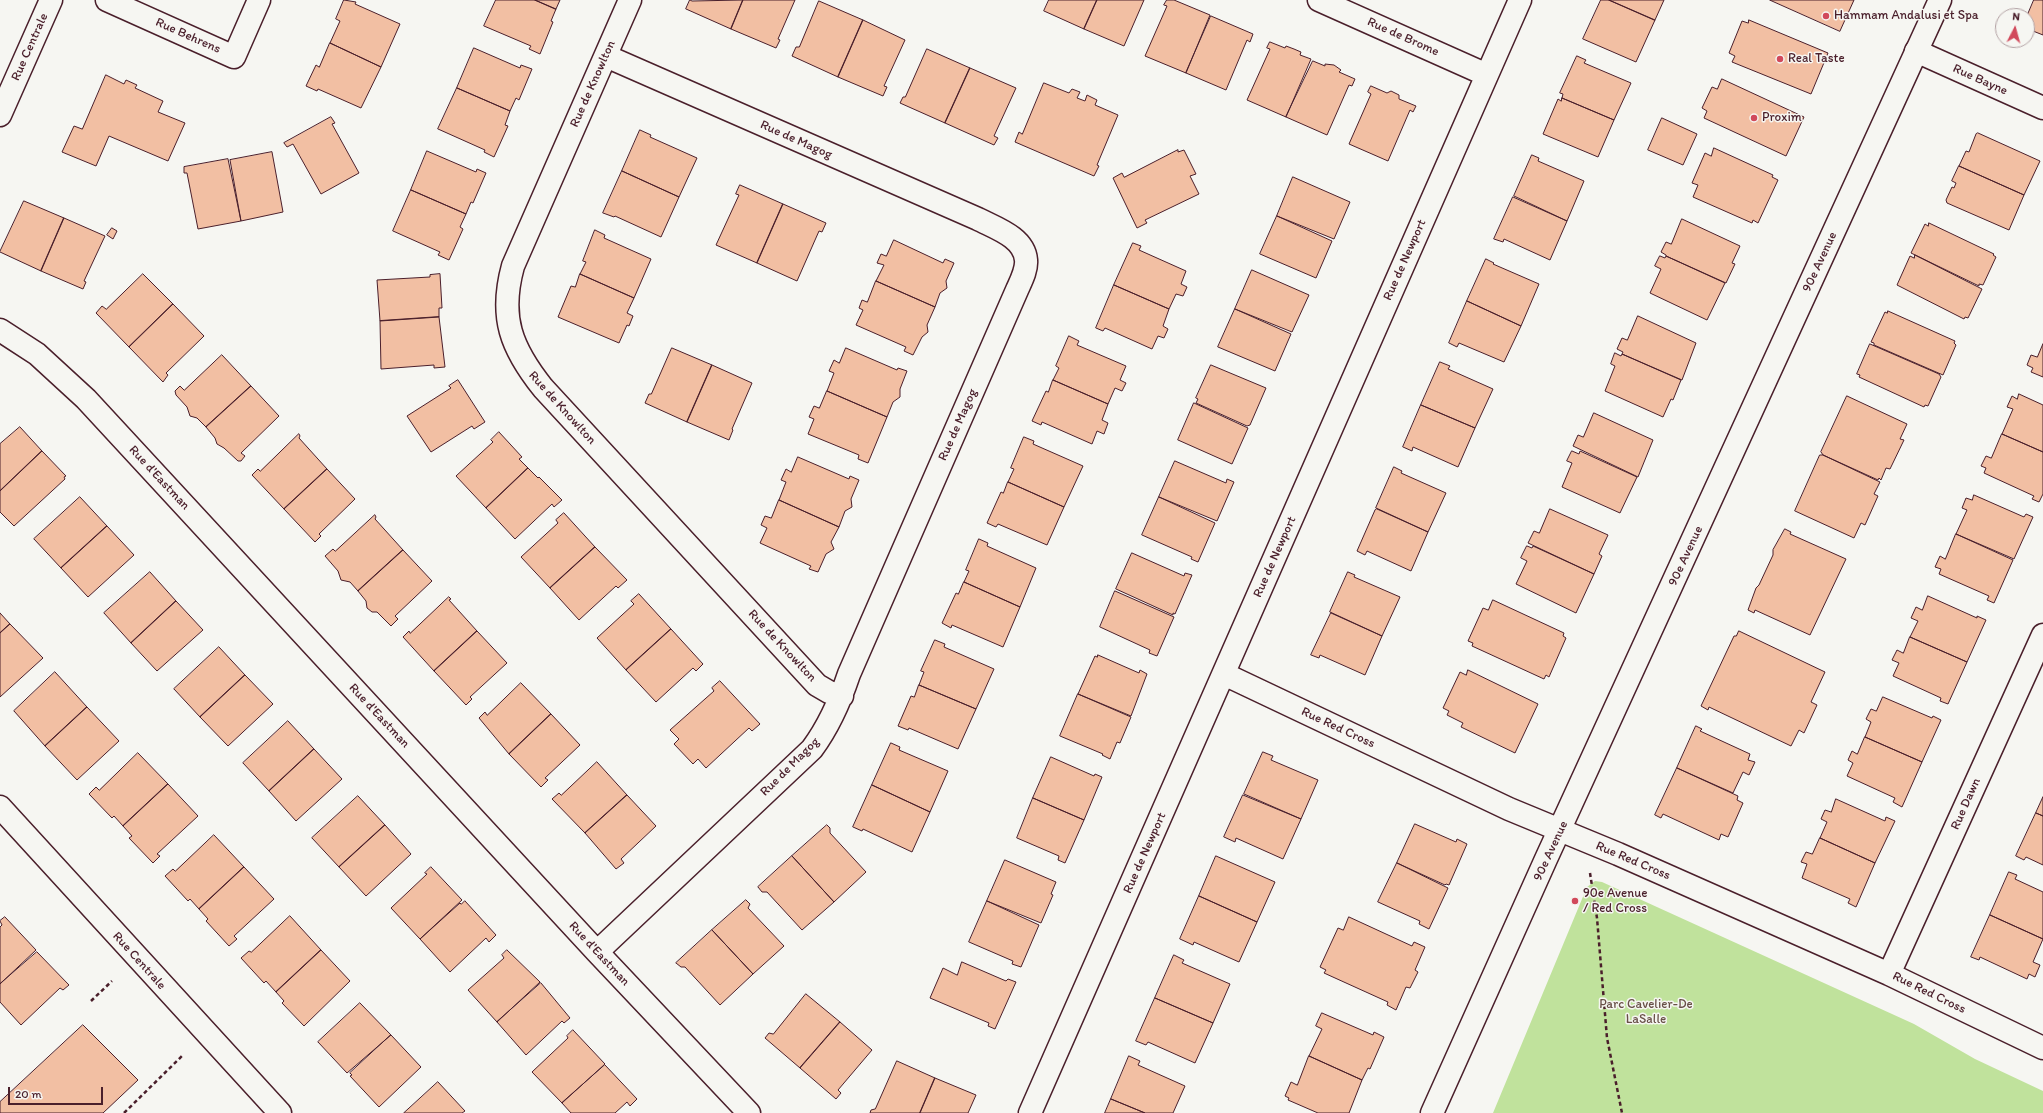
<!DOCTYPE html>
<html>
<head>
<meta charset="utf-8">
<style>
	body { margin:0 }
	#map { position:relative; width:2043px; height:1113px; overflow:hidden; background:#f6f6f2; font-family:Itim,sans-serif }
	canvas { display:block }
	.north { position:absolute; left:1995px; top:8px; width:40px; height:40px; box-sizing:border-box; background:#f6f6f2; border:1px solid #b1a0a2; border-radius:50%; rotate:6deg; font-size:11px; font-weight:700; line-height:16px; text-align:center; color:#4a1f2b }
	.north::after { content:''; display:block; margin:auto; width:14px; height:18px; background:#d1495b; clip-path:polygon(50% 0,100% 100%,50% 72%,0 100%) }
	.scale { position:absolute; left:8px; top:1087px; width:95px; height:18px; box-sizing:border-box; border:2px solid #4a1f2b; border-top:0; padding-left:5px; font-size:12px; line-height:14px; white-space:nowrap; color:#4a1f2b; -webkit-text-stroke:3px #f6f6f2; paint-order:stroke }
</style>
</head>
<body>
<div id="map">
<canvas width="2043" height="1113"></canvas>
<div class="north">N</div>
<div class="scale">20 m</div>
</div>
<script>
const c = document.querySelector('canvas').getContext('2d');
c.lineJoin = 'round';
function fillPath(path, color) { c.fillStyle = color; c.fill(path, 'evenodd'); }
function trace(path, color, width, dash) { c.strokeStyle = color; c.lineWidth = width; c.lineCap = dash ? 'butt' : 'round'; c.setLineDash(dash || []); c.stroke(path); }
function drawText(font, color, halo, rows, align = 'center') {
  c.font = font + ' Itim,sans-serif'; c.lineWidth = 3; c.setLineDash([]); c.textBaseline = 'middle'; c.strokeStyle = halo; c.fillStyle = color; for (const [text, x, y, turn = 0] of rows) {
    c.save(); c.translate(x, y); c.rotate((+turn || 0) * Math.PI / 180); c.textAlign = isNaN(turn) ? turn : align; if (halo) c.strokeText(text, 0, 0); c.fillText(text, 0, 0); c.restore();
  }
}
fillPath(new Path2D(`
	M1595,881L1602,882L1914,1024L1975,1059L2043,1091V1113H1493L1587,887Z`), '#c0e29c');
const building = new Path2D(`
	M344,0L356,2L355,4L400,24L381,67L330,43L340,21L336,19Z
	M496,0H535L556,9L551,21L553,22L540,54L529,49L531,46L484,26Z
	M535,0H560L556,9Z
	M690,0L692,1L743,0L731,29L686,9Z
	M743,0H795L778,39L780,40L776,48L731,29Z
	M1049,0H1097L1084,29L1044,11Z
	M1097,0H1144L1124,46L1084,29Z
	M1167,0H1174L1210,15L1186,73L1145,56L1167,6L1164,5Z
	M1601,0H1609L1655,20L1636,62L1583,39Z
	M1609,0H1664L1655,20Z
	M1770,0H1854L1840,31Z
	M2034,0H2043V35L2033,31L2031,35L2027,33V16Z
	M819,1L863,20L838,77L792,56L796,47H799Z
	M1211,16L1253,34L1250,42L1247,40L1226,90L1186,73Z
	M863,20L905,40L884,86L887,87L883,96L838,77Z
	M1749,20L1828,53L1811,94L1732,62L1735,56L1729,53L1742,21L1748,23Z
	M1270,42L1285,48L1286,46L1294,49L1301,52L1300,55L1311,59L1286,117L1247,100L1270,49L1267,48Z
	M330,43L381,67L361,108L318,89L317,91L306,86L316,65L319,67Z
	M474,48L520,68L521,65L532,69L519,100L516,98L510,111L457,88Z
	M927,49L970,68L945,123L900,103L903,97H905Z
	M1577,56L1586,60L1584,63L1631,83L1614,120L1562,98L1563,94L1560,93Z
	M1313,61L1325,66V64L1334,65L1341,70L1339,72L1355,79L1352,86L1349,85L1327,135L1286,117Z
	M970,68L1016,88L994,136L998,138L994,145L945,123Z
	M106,75L124,84L126,80L137,85L135,88L163,101L158,112L185,123L168,161L109,136L96,166L62,152L74,126L82,129Z
	M1722,79L1804,117L1786,156L1704,118L1707,111L1702,108L1712,87L1717,89Z
	M1044,83L1069,93L1072,89L1080,92L1077,98L1085,101L1087,95L1097,100L1095,105L1118,115L1097,165L1099,166L1094,176L1015,142L1019,132L1022,134Z
	M1371,86L1387,93L1391,91L1399,95V99L1416,106L1413,112L1410,110L1388,161L1349,144L1371,94L1368,92Z
	M457,88L510,111L505,125L508,126L494,157L484,152L485,150L438,129Z
	M1562,98L1614,120L1598,157L1543,134L1558,99L1561,101Z
	M331,117L335,123L332,124L359,173L321,194L293,144L287,147L284,143Z
	M1662,118L1697,134L1683,165L1648,150Z
	M640,130L651,135L650,137L697,158L679,197L622,171Z
	M1978,133L2040,161L2024,195L1959,166L1966,151L1969,152L1976,134Z
	M1714,148L1773,175L1772,177L1778,180L1758,223L1753,220L1752,223L1693,197L1698,185L1692,183L1705,153L1711,156Z
	M1178,150V152L1184,150L1196,174L1190,176L1199,194L1145,220L1147,223L1137,228L1113,178L1122,173L1124,177Z
	M427,151L476,172L477,169L486,173L473,203L471,202L466,214L411,190Z
	M272,152L283,212L241,221L230,160Z
	M1532,155L1539,158L1538,161L1584,181L1567,221L1514,196Z
	M228,159L241,221L198,229L187,173H184V167Z
	M1959,166L2024,195L2009,230L1947,203L1946,200L1952,187L1954,188L1956,183L1952,181Z
	M622,171L679,197L661,237L615,216L614,217L603,213Z
	M1293,177L1350,202L1334,239L1277,216Z
	M740,185L783,204L757,263L716,245L739,195L736,194Z
	M411,190L466,214L460,227L463,229L449,260L438,255L440,252L393,231Z
	M1513,197L1567,221L1550,260L1504,239L1503,242L1494,239Z
	M24,201L64,218L41,271L0,252Z
	M783,204L826,223L822,232L819,231L797,281L757,263Z
	M1277,216L1332,241L1316,278L1260,254Z
	M64,218L105,236L84,281L86,282L83,289L41,271Z
	M1682,219L1740,246L1732,263L1735,264L1726,283L1666,256V255L1661,252L1666,242L1671,244Z
	M1929,223L1994,254L1993,255L1996,257L1983,285L1979,284V286L1911,253L1925,224L1928,226Z
	M112,228L117,231L113,239L107,235Z
	M595,230L605,235L604,238L651,259L634,298L580,274L586,262L583,261Z
	M894,240L943,263L945,259L954,263L946,281L947,288L940,293L935,307L876,281L884,265L877,263L881,254L886,256Z
	M1133,243L1141,246L1139,250L1186,271L1181,284L1187,287L1183,296L1176,294L1169,309L1114,285Z
	M1915,255L1982,289L1968,318L1965,317L1964,319L1897,285L1910,256L1914,258Z
	M1660,256L1665,258L1666,256L1725,283L1707,320L1650,293L1661,269L1655,266Z
	M1486,259L1494,263L1493,264L1539,284L1521,326L1467,301Z
	M1252,270L1309,295L1292,332L1235,309Z
	M143,274L173,304L129,347L96,313L102,306L106,309Z
	M440,274L442,308H439V317L380,321L377,280L430,277V275Z
	M580,274L634,298L627,313L633,316L629,326L627,325L619,343L558,317L571,286L575,287Z
	M876,281L935,307L927,325L928,332L922,337L913,355L904,351L906,347L856,325L863,310L859,308L862,300L867,302Z
	M1114,285L1169,309L1163,326L1168,329L1164,338L1158,336L1152,349L1105,328L1103,331L1096,328Z
	M1467,301L1521,326L1504,362L1459,343L1457,347L1449,343Z
	M173,304L204,336L166,373L168,375L163,382L129,347Z
	M1235,309L1291,334L1275,371L1218,347Z
	M1888,311L1955,341L1954,343L1956,345L1943,375L1874,345V343L1871,342L1885,312L1887,313Z
	M1638,316L1696,343L1682,380L1622,354L1623,352L1617,349L1622,338L1627,340Z
	M439,317L445,367L434,368V365L381,369L380,321Z
	M1069,336L1079,341L1077,345L1126,366L1120,380L1126,383L1122,391L1115,388L1108,404L1053,380L1059,368L1056,366Z
	M1870,344L1939,374L1941,377L1928,406L1925,405L1924,407L1859,377L1860,375L1857,374Z
	M2043,344V377L2031,372L2033,368L2027,365L2031,355L2037,357Z
	M672,348L712,365L687,422L645,403L649,394H651Z
	M846,348L897,370L898,368L907,371L900,389V397L893,402L887,417L827,391L834,373L829,371L834,360L839,363Z
	M1615,353L1621,356L1622,354L1681,380L1673,400L1671,399L1663,417L1605,391L1615,366L1611,364Z
	M222,355L251,386L206,427L197,418L190,416L187,407L176,395L175,391L180,386L184,390Z
	M1440,362L1450,366L1448,369L1493,389L1475,428L1421,405Z
	M712,365L752,383L732,429L733,430L729,440L687,422Z
	M1211,365L1266,388L1250,425L1247,426L1196,403L1198,399L1196,398Z
	M458,380L485,422L474,429L472,426L431,452L407,416L451,388L449,386Z
	M1053,380L1108,404L1102,420L1108,423L1104,434L1097,431L1092,444L1042,422L1041,425L1032,421L1046,391L1048,392Z
	M251,386L279,416L241,453L245,456L241,461H238L224,448L217,444L215,438L206,427Z
	M827,391L887,417L868,463L858,459L859,455L808,434L814,419L809,417L814,406L819,408Z
	M2019,394L2043,405V452L2002,434L2013,409L2007,407L2012,396L2017,399Z
	M1847,396L1907,424L1900,439L1904,440L1890,469L1886,468L1881,480L1879,478L1878,480L1823,455L1821,452Z
	M1194,403L1248,428L1232,464L1178,440Z
	M1421,405L1475,428L1458,467L1413,447L1412,451L1403,447Z
	M1594,413L1653,440L1638,477L1573,446L1578,435L1583,437Z
	M20,427L42,451L0,491V444Z
	M499,432L522,457L519,459L528,468L486,508L456,476L493,442L491,440Z
	M299,434L300,436L299,438L327,469L284,509L252,475L258,469L260,471Z
	M2002,434L2043,452V494L2039,502L2032,499L2034,496L1984,473L1986,468L1981,466L1986,456L1991,458Z
	M1024,437L1034,441L1033,444L1083,466L1064,507L1008,482L1014,469L1011,468Z
	M42,451L66,476L64,477L65,479L14,526L0,512V491Z
	M1572,451L1579,454L1580,451L1637,477L1620,513L1562,487L1572,463L1567,461Z
	M1820,455H1823L1880,482L1874,494L1878,496L1865,525L1861,523L1854,538L1795,511Z
	M798,457L849,479L850,476L859,480L851,499L852,507L845,511L839,527L779,500L786,482L781,480L786,469L791,472Z
	M1175,461L1226,483L1227,479L1234,482L1217,521L1159,497Z
	M1394,467L1402,471L1401,473L1446,493L1428,532L1376,508Z
	M528,468L538,478L539,477L562,500L554,507L552,504L515,539L486,508Z
	M327,469L355,499L319,534L321,536L315,542L284,509Z
	M1008,482L1064,507L1047,545L998,524L996,527L987,523L1001,492L1003,493Z
	M1974,495L2024,517L2026,514L2033,517L2014,559L1956,534L1967,510L1962,508L1966,498L1972,500Z
	M80,497L107,526L61,568L34,539Z
	M1159,497L1215,523L1198,562L1191,559L1192,557L1142,535Z
	M779,500L839,527L831,542L834,549L826,554L818,572L809,569L811,566L760,543L767,528L761,525L765,516L771,518Z
	M1377,509L1428,532L1411,571L1367,551L1365,555L1357,551L1375,510Z
	M1550,509L1608,535L1599,554L1602,556L1594,574L1528,543L1534,531L1539,533Z
	M564,513L595,547L550,588L521,557L558,523L556,520Z
	M375,515L376,517L375,519L403,550L358,591L350,582L341,580L338,571L325,556L333,549L335,551Z
	M107,526L134,555L88,597L61,568Z
	M1785,529L1791,532L1790,534L1846,559L1810,635L1755,610L1754,613L1748,610L1756,588L1759,585L1773,555V550Z
	M1956,534L2013,560L1994,603L1987,600L1989,596L1939,574L1941,569L1935,567L1940,556L1945,559Z
	M979,539L988,543L987,546L1036,568L1020,607L964,582L969,571L966,570Z
	M1527,546L1532,548L1533,546L1594,574L1576,613L1516,584L1527,561L1521,558Z
	M595,547L627,580L618,588L616,586L579,620L550,588Z
	M403,550L432,581L395,616L398,619L391,626L377,612H372L367,608L366,601L358,591Z
	M1132,553L1184,576L1185,573L1192,575L1175,614L1173,613V615L1116,589Z
	M150,572L176,601L131,643L104,613Z
	M1348,572L1355,575L1354,577L1400,597L1382,636L1330,612Z
	M964,582L1020,607L1003,647L952,625L951,628L942,623L956,593L958,594Z
	M1115,591L1174,617L1157,656L1149,653L1150,650L1100,627Z
	M639,594L671,629L626,670L597,638L634,604L631,601Z
	M1928,596L1977,618V616L1986,620L1967,662L1910,637L1918,621L1911,618L1916,607L1922,610Z
	M449,597L451,599L449,600L477,631L434,671L403,637L409,631L410,633Z
	M1493,600L1564,633L1563,636L1566,638L1549,677L1546,675L1544,679L1472,646L1473,643L1468,641L1483,608L1488,610Z
	M176,601L203,630L157,671L131,643Z
	M0,613L10,624L0,633Z
	M1331,613L1382,636L1365,675L1320,655L1319,658L1311,655Z
	M10,624L43,658L0,697V633Z
	M671,629L703,664L696,671L693,668L656,702L626,670Z
	M477,631L507,663L470,697L472,699L466,705L434,671Z
	M1739,631L1825,672L1811,702L1817,705L1804,733L1799,730L1791,746L1709,707L1708,710L1701,706L1734,636H1736Z
	M1910,637L1967,662L1948,704L1940,701L1941,698L1893,676L1899,663L1892,660L1897,650L1903,653Z
	M935,640L945,644L944,647L994,669L976,709L919,685L924,672L921,671Z
	M219,647L245,675L200,717L174,689Z
	M1098,655L1139,673L1140,670L1147,674L1131,716L1078,694L1095,656L1097,657Z
	M1468,670L1538,704L1515,753L1461,727L1463,723L1447,715L1449,711L1443,708L1460,672L1466,675Z
	M55,672L87,707L45,746L14,711Z
	M245,675L273,704L228,746L200,717Z
	M720,681L760,724L752,731L749,728L706,768L698,759L693,764L674,744L679,739L670,730L714,691L712,688Z
	M521,683L551,714L509,754L479,718L485,712L487,715Z
	M919,685L976,709L958,749L909,728L908,730L898,726L911,696L914,697Z
	M1078,694L1131,717L1120,743L1117,742L1110,759L1102,755L1103,754L1060,736Z
	M1883,697L1932,718L1933,716L1941,720L1922,762L1865,737L1871,722L1866,719L1871,709L1876,711Z
	M87,707L119,741L77,780L45,746Z
	M551,714L580,745L545,778L548,780L541,787L509,754Z
	M288,721L314,749L269,791L243,763Z
	M1696,726L1702,729L1700,731L1750,754L1748,760L1755,762L1749,775L1743,772L1733,793L1677,768Z
	M1865,737L1922,762L1902,807L1893,802L1895,798L1847,776L1853,763L1848,760L1852,751L1857,754Z
	M891,743L900,747L899,750L948,771L930,812L872,785Z
	M314,749L342,779L296,821L269,791Z
	M1263,752L1273,756L1271,760L1318,780L1301,819L1244,794Z
	M138,753L168,784L123,826L114,816L112,818L89,794L96,787L99,790Z
	M1051,757L1094,776L1095,774L1102,777L1084,820L1033,798Z
	M597,762L627,795L585,833L552,799L559,793L561,795Z
	M1677,768L1738,796L1737,800L1743,803L1728,837L1721,834L1719,840L1663,814L1661,818L1655,815Z
	M168,784L198,816L157,854L160,856L153,863L129,838L132,836L123,826Z
	M872,785L930,812L912,852L863,829L862,831L853,827Z
	M627,795L656,826L621,859L624,863L616,869L585,833Z
	M1243,795L1301,819L1283,859L1236,838L1235,842L1224,837Z
	M358,796L385,825L339,867L312,838Z
	M2043,797V816L2036,813Z
	M1033,798L1084,820L1065,863L1058,860L1059,856L1017,838Z
	M1836,799L1885,821L1886,817L1895,821L1875,863L1820,838L1827,822L1821,819L1825,810L1831,812Z
	M2036,813L2043,816V865L2026,857L2024,860L2016,856Z
	M1415,824L1456,842L1457,839L1467,844L1449,885L1446,884L1445,885L1397,863Z
	M385,825L411,854L366,896L339,867Z
	M827,825L830,828V833L866,872L834,902L792,856Z
	M214,835L244,867L199,909L190,899L188,901L165,876L173,869L175,871Z
	M1820,838L1875,863L1856,907L1848,903L1850,899L1802,878L1807,864L1801,862L1806,852L1812,854Z
	M792,856L834,902L802,930L767,892H762L758,887Z
	M1216,856L1275,882L1257,922L1199,896Z
	M1005,860L1056,882L1051,894L1053,895L1041,923L987,901Z
	M1397,863L1448,888L1429,929L1419,924L1420,921L1378,902Z
	M244,867L274,899L234,936L237,939L229,946L206,921L208,919L199,909Z
	M431,867L462,900L420,939L391,908L427,874L425,873Z
	M2009,872L2017,875L2015,879L2043,892V939L1990,915Z
	M1199,896L1257,922L1239,962L1194,942L1193,945L1180,939Z
	M746,900L750,904L748,908L784,946L753,974L712,930Z
	M465,901L496,935L489,942L486,938L450,972L420,939L460,903L461,904Z
	M987,901L1039,925L1021,967L1012,964L1013,961L969,942Z
	M1990,915L2043,939L2033,962L2040,965L2035,977L2029,974L2027,979L1980,957L1979,960L1971,957Z
	M290,916L321,950L276,992L266,981L264,983L241,958L249,951L251,952Z
	M5,917L36,950L0,984V927L2,925L0,921Z
	M1349,917L1412,946L1414,942L1425,947L1415,970L1418,972L1410,988L1406,987L1396,1010L1387,1005L1388,1002L1324,973L1326,970L1320,967L1338,928L1343,930Z
	M712,930L753,974L720,1005L685,967H681L676,963Z
	M321,950L350,981L304,1026L282,1003L284,1001L276,992Z
	M507,950L540,982L497,1022L468,990L504,958L502,955Z
	M37,952L69,985L63,990L60,988L21,1025L0,1002V984Z
	M1174,955L1184,960L1182,963L1230,984L1213,1023L1155,998Z
	M962,962L1006,981L1008,979L1016,982L995,1029L988,1026L989,1023L930,998L943,968L957,975Z
	M541,983L570,1018L564,1023L562,1021L526,1055L497,1022Z
	M806,994L840,1022L800,1068L765,1038L769,1033L773,1034Z
	M1155,998L1213,1023L1195,1063L1148,1042L1146,1045L1136,1041Z
	M360,1003L391,1035L347,1073L318,1042Z
	M1322,1013L1373,1035L1374,1032L1384,1037L1370,1069L1368,1068L1362,1080L1309,1056L1322,1029L1316,1026Z
	M840,1022L872,1050L838,1090L841,1093L836,1099L800,1068Z
	M83,1025L138,1080L103,1113H0V1102Z
	M573,1030L605,1064L562,1103L532,1072L568,1038L567,1036Z
	M391,1035L421,1067L379,1107L350,1076L352,1075L350,1073Z
	M1129,1056L1140,1061L1138,1065L1185,1086L1173,1113H1145L1111,1099Z
	M1309,1056L1362,1080L1349,1113H1318L1288,1100L1289,1098L1285,1096L1291,1082L1297,1085Z
	M897,1061L935,1078L920,1113H870L871,1110L875,1109Z
	M605,1065L637,1099L630,1106L627,1102L615,1113H571L562,1103Z
	M935,1078L976,1095L968,1113H920Z
	M438,1082L465,1111L462,1113H404Z
	M1111,1099L1145,1113H1105Z`);
fillPath(building, '#f2bfa3');
trace(building, '#4a1f2b', 1);
const street = new Path2D(`
	M107,0L234,57L259,0
	M630,0L513,266C499,317 511,348 543,388L817,685L829,692L842,696
	M1319,0L1487,75
	M1916,51L2043,108
	M0,330L37,354L86,399L597,952L749,1113
	M1224,674L1509,809L1618,854L1889,974L2043,1048
	M597,952L812,749C829,726 840,701 849,674L1017,290C1021,281 1027,270 1026,260C1024,237 995,228 978,219L606,56
	M1889,974L2043,635
	M1030,1113L1520,0`);
const secondary = new Path2D(`
	M0,115L51,0
	M0,807L280,1113
	M1432,1113L1546,859L1940,0`);
trace(street, '#4a1f2b', 25);
trace(secondary, '#4a1f2b', 25);
trace(new Path2D(`
	M1590,873L1597,918L1607,1038L1622,1113
	M91,1001L112,981
	M124,1113L182,1056`), '#4a1f2b', 2.5, [4, 3]);
trace(street, '#f6f6f2', 22);
trace(secondary, '#f6f6f2', 22);
for (const [x, y, r, color] of [
	[1826,16,4,"#d1495b"],
	[1780,59,4,"#d1495b"],
	[1754,118,4,"#d1495b"],
	[1575,901,4,"#d1495b"]
]) { const dot = new Path2D(); dot.arc(x, y, r, 0, 2 * Math.PI); c.fillStyle = color; c.fill(dot); trace(dot, '#f6f6f2', 1.5); }
drawText('13px', '#4a1f2b', '#f6f6f2', [
	["Hammam Andalusi et Spa",1834,16],
	["Real Taste",1788,59],
	["Proxim",1762,118],
	["90e Avenue",1583,894],
	["/ Red Cross",1583,909]
], 'left');
drawText('13px', '#4a1f2b', '#f6f6f2', [
	["Rue Behrens",188,36,24],
	["Rue de Brome",1403,37,24],
	["Rue Centrale",30,47,-66],
	["Rue Bayne",1980,80,24],
	["Rue de Knowlton",593,84,-66],
	["Rue de Magog",796,140,24],
	["Rue de Newport",1405,260,-66],
	["90e Avenue",1820,262,-65],
	["Rue de Knowlton",562,408,48],
	["Rue de Magog",958,425,-66],
	["Rue d'Eastman",159,478,47],
	["90e Avenue",1686,556,-65],
	["Rue de Newport",1275,557,-66],
	["Rue de Knowlton",782,646,47],
	["Rue d'Eastman",379,716,47],
	["Rue Red Cross",1338,728,25],
	["Rue de Magog",790,767,-45],
	["Rue Dawn",1966,804,-66],
	["90e Avenue",1551,851,-65],
	["Rue de Newport",1145,853,-66],
	["Rue Red Cross",1633,861,23],
	["Rue d'Eastman",599,954,47],
	["Rue Centrale",139,961,48],
	["Rue Red Cross",1929,993,26]
]);
drawText('13px', '#685047', '#f6f6f2', [
	["Parc Cavelier-De",1646,1005],
	["LaSalle",1646,1020]
]);
</script>
</body>
</html>
